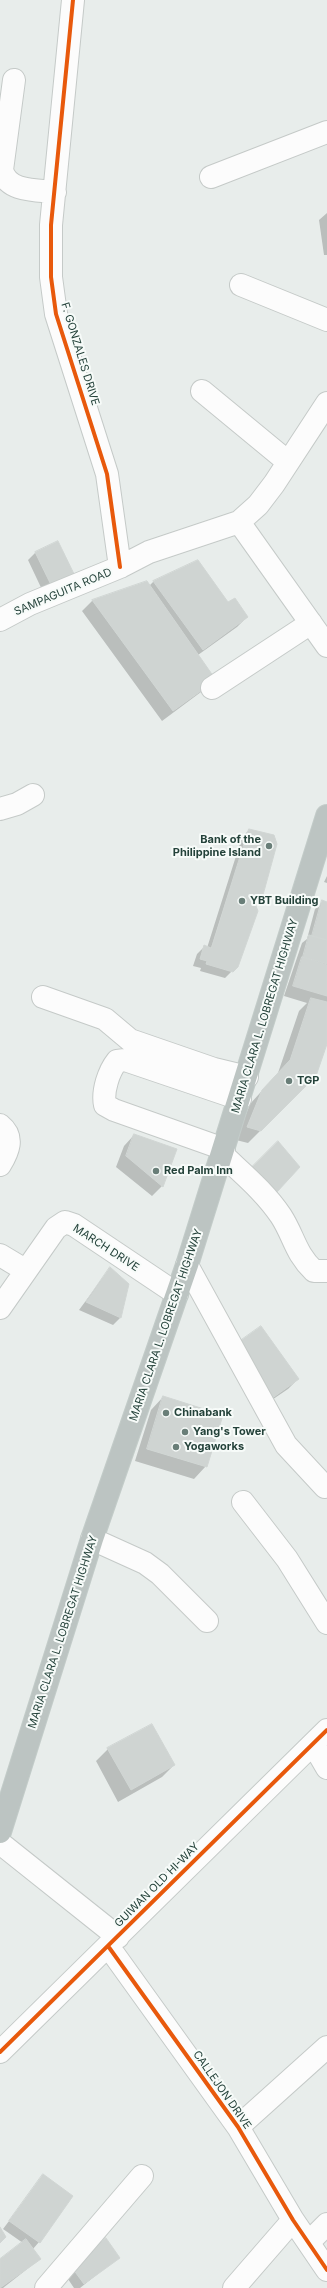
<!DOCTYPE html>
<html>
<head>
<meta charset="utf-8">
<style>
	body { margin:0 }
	canvas { display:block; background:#e8edeb }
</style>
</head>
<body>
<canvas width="327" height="2288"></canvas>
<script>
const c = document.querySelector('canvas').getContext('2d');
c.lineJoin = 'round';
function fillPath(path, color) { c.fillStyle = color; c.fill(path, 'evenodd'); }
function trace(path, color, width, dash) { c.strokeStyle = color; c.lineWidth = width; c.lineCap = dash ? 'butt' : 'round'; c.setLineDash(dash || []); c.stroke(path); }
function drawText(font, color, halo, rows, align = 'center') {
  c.font = font + ' Inter,sans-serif'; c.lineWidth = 4; c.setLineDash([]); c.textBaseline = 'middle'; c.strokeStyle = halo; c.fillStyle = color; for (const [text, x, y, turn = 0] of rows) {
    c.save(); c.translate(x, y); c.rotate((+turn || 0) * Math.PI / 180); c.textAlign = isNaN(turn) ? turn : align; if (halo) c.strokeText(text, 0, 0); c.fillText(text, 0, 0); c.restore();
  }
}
fillPath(new Path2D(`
	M327,213V255H324L319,220Z
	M57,543L68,585L45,596L28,560L35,553Z
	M154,581L228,603L247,617L237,627L198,655L205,689L162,721L82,611L92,601L147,583L149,586Z
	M249,830L262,894L257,899L237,966L225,978L200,971L201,968L193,966L197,954L204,947L207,948L242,837Z
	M327,876V883L324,882Z
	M323,901L327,903V1041L315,1076L248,1143L236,1140L250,1104L278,1073L299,1011L307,1003L284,996L302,943L307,939L315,909Z
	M134,1135L162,1186L152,1196L116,1167L124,1146Z
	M110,1268L128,1284L120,1318L113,1325L79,1310Z
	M234,1347L298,1379L288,1389L260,1408L224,1357Z
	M163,1397L206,1466L194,1479L135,1461L151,1410Z
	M108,1749L174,1765L162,1777L118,1802L96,1761Z
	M43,2176L39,2242L33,2249L40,2259L3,2288H0V2260L23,2243L3,2229Z
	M119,2257L80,2288H74L64,2273Z`), '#0003');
const building = new Path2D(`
	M58,541L76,578L53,589L35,552Z
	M198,560L228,602L235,598L248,617L203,650L153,581Z
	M147,581L216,680L173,711L92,600Z
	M249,829L274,835L277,844L263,895H259L256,906L258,911L238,967L233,972L206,964L207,961L200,959L204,945L211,948Z
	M322,900L327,902V940L312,936Z
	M309,935L327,940V964L303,957Z
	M302,957L327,965V996L293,986Z
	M311,998L327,1002V1044L316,1076L261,1131L247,1127L262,1090L290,1060Z
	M134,1134L177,1149L163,1187L126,1156Z
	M278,1141L300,1167L277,1192L252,1167Z
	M110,1267L129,1284L121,1318L86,1302Z
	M261,1326L299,1379L271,1399L233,1346Z
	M163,1396L223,1415L207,1467L147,1449Z
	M152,1724L175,1765L131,1790L107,1748Z
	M43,2174L73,2196L40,2243L9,2221Z
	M0,2227L6,2237L0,2243Z
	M106,2238L120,2258L84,2284L70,2265Z
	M26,2239L41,2259L0,2288V2259Z`);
fillPath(building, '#cfd4d2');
trace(building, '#d1d6d4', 1);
const minor = new Path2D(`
	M73,0L51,225V277L56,314L107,474L120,567
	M14,80L2,170C7,192 36,190 55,192
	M211,177L327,132
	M241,285L327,320
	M202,391L288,462
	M239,522L327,646
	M0,620L30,604L120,567L149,552L239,522L258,505L274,484L327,403
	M212,688L311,623
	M0,809L17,804L33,795
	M43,997L105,1019L130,1040L214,1069L247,1077
	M0,1125C15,1137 8,1152 0,1165
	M224,1149L114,1110L105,1105C102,1091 109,1071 117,1061L125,1060L240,1099
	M223,1155C243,1174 265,1192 281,1216C294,1236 295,1253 314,1271H327
	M0,1255L25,1270
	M187,1265L286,1445L325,1487
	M0,1308L56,1228L65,1222L74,1225L177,1294
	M243,1502L287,1559L327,1623
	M92,1539L145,1563L160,1574L207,1621
	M313,1744L327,1768
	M0,1843L118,1937
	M108,1946L238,2127L293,2220L327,2270
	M0,2052L327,1730
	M238,2127L327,2047
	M309,2242L327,2224
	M46,2288L142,2176
	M234,2288L293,2220`);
const highway = new Path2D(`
	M0,1832L92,1539L187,1265L327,816`);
trace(minor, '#c5cac8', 24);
trace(highway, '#c3ccc9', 24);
trace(minor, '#fcfcfc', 22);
trace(highway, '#bcc4c2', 22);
trace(new Path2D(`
	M73,0L51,225V277L56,314L107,474L120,567
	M108,1946L238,2127L293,2220L327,2270
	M0,2052L327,1730`), '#e8590c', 4);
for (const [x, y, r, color] of [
	[269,846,4,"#697e78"],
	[242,901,4,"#697e78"],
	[289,1081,4,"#697e78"],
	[156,1171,4,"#697e78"],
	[166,1413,4,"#697e78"],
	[185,1432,4,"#697e78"],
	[176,1447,4,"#697e78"]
]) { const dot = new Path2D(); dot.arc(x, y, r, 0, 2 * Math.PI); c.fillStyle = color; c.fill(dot); trace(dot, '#f7fbf9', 1.5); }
drawText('11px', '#24423a', '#f7fbf9', [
	["F. GONZALES DRIVE",80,354,73],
	["SAMPAGUITA ROAD",63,592,-23],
	["MARIA CLARA L. LOBREGAT HIGHWAY",265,1016,-73],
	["MARCH DRIVE",106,1248,33],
	["MARIA CLARA L. LOBREGAT HIGHWAY",166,1325,-71],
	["MARIA CLARA L. LOBREGAT HIGHWAY",63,1632,-72],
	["GUIWAN OLD HI-WAY",157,1885,-45],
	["CALLEJON DRIVE",222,2090,55]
]);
drawText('bold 11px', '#24423a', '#f7fbf9', [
	["Bank of the",261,840,"right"],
	["Philippine Island",261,853,"right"],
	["YBT Building",250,901],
	["TGP",297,1081],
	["Red Palm Inn",164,1171],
	["Chinabank",174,1413],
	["Yang's Tower",193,1432],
	["Yogaworks",184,1447]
], 'left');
</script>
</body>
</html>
